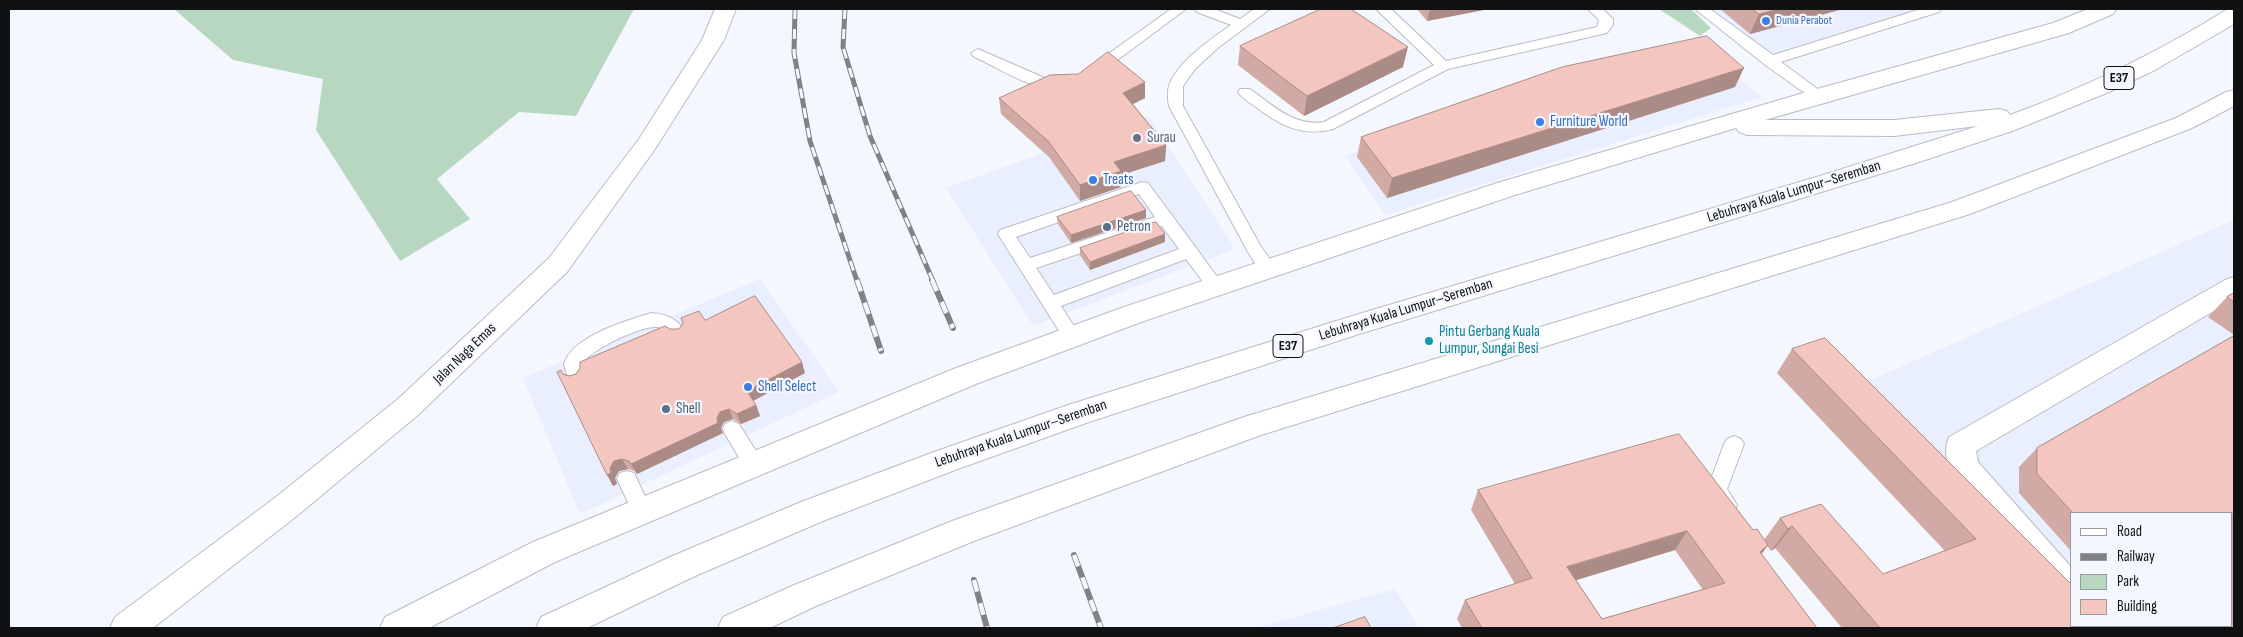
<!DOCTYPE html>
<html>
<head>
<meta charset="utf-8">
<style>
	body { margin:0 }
	#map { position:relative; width:2243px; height:637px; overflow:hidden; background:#f5f7fe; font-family:"Sofia Sans Condensed",sans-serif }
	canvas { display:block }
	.frame { position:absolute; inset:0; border:10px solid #101113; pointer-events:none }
	.legend { position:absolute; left:2070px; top:512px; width:162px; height:115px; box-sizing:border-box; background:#f5f7fe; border:1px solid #999ba0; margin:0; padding:6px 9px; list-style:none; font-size:15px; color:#101113 }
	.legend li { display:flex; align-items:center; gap:10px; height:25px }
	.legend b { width:25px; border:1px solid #999ba0 }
</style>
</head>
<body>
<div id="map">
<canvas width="2243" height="637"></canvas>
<div class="frame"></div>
<ul class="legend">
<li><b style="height:6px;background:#fff"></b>Road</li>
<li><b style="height:6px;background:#808286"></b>Railway</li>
<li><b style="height:14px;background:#b8d7c1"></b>Park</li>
<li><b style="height:14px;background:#f4c6c0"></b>Building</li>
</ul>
</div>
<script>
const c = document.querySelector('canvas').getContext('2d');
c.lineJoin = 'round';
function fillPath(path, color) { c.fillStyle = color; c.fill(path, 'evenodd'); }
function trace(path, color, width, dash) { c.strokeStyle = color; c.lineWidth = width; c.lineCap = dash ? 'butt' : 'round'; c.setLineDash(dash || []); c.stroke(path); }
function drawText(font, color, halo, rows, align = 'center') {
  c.font = font + ' "Sofia Sans Condensed",sans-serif'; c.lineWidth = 4.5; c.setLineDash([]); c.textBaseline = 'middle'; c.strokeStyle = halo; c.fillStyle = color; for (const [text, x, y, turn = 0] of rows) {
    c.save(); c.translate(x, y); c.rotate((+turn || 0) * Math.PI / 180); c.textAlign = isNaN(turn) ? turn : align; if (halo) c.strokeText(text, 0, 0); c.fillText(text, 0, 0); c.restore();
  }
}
fillPath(new Path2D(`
	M1709,9H1919L1770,55Z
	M1701,47L1762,97L1385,215L1345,156L1549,77Z
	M1148,115L1235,249L1033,326L946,188Z
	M2234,220V628H2044L1850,389ZM2072,513H2232V626H2072Z
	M760,279L839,392L580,514L523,378Z
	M1395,589L1419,628H1255Z`), '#eaefff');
fillPath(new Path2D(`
	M174,9H634L576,116L519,112L437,179L470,219L400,261L316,130L323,79L233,60Z
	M1659,9H1691L1711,28L1700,36Z`), '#b8d7c1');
const lane = new Path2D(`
	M1171,9H1186L1100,73H1090L1088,70L1090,67Z
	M1195,9H1214L1240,19L1254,9H1270L1219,47L1195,69L1183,86V106L1260,245L1276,268L1274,272C1260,276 1255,262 1248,252L1169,106C1168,100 1167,92 1169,86C1176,63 1212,38 1231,25L1197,12Z
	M1376,9H1391L1446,61L1597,27L1599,20L1588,9H1603L1613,19V25L1607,33L1448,69L1333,129C1303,137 1280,126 1256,107C1250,103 1242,98 1238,92L1240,89H1250C1272,105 1295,127 1324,122L1434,65Z
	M1695,9H1710L1773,55L1921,9H1941L1939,12L1781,62L1823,93L1825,96L1823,99H1813L1764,64Z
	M978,49L1047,79L1063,83L1065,86L1063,89C1041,95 994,66 973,56L971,53Z
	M1142,182L1148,183L1224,286L1221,290L1215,292L1209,290L1186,259L1061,306L1081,337L1078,342L1072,344L1066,342L998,234L1000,230ZM1139,194L1155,217L1030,258L1016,237ZM1162,226L1179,249L1054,295L1036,268Z
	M651,313C667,314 678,319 686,333L683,338C669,342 670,328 657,327C642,325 589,350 582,364L584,378L581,383L575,385L569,383L564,364C572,336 626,321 651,313Z
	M732,421L739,424L761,459L764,465L761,471L754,473L747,471L725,434L723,429L725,424Z
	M1734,436L1741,439L1744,444L1727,489L1737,505L1734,511C1719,516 1713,502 1707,490L1724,444L1727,439Z
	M627,471L634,473L652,511L649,517L642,519L635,517L617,479L620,473Z`);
const street = new Path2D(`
	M715,9H736L724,40L655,149L567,272L418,415L298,515L153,628H110L115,617L276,497L398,399L549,258L639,139L702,40Z
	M2234,277V299L1976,451L1978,462L2072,568V607L2060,602L1953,476C1947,463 1943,450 1949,437L2225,280Z`);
const highway = new Path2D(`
	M2088,9H2116L2113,14L2069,33L1765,120H1894L1999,109L2007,111L2010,115C2086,87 2157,53 2226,10L2234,9V24L2155,70L2109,92L2015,130L1919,162L1356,335L1089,422L955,470L823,521L693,577L587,628H536L541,617L670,557L801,502L934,452L1068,405L1349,317L1823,175L1978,126L1894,136L1747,135L1739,132L1736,128L1515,195L1144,321L976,384L555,562L429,628H380L385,617L533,542L956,368L1124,307L1497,183L1810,91L2053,23Z
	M2234,90V106L2192,128L1970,214L1261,435L974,541L816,606L770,628H718L723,617L792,586L952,521L1244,417L1952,202L2176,118L2226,92Z`);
trace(lane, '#b9bcc4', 2);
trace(street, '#b9bcc4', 2);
trace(highway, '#b9bcc4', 2);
fillPath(lane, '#fff');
fillPath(street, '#fff');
fillPath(highway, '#fff');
const railFar1 = new Path2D(`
	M795,9L794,53L810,141L857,281
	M845,9L843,47L870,136L933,281`);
const rail = new Path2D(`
	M857,280L881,351
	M932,280L953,328
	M1074,555L1101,628
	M974,580L987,628`);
trace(railFar1, '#808286', 5);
trace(rail, '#808286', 6);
trace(railFar1, '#f5f7fe', 3, [10]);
trace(rail, '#f5f7fe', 4.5, [12]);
fillPath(new Path2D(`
	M1417,9H1489L1427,21Z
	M1720,9H1843L1750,34Z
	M1240,46L1403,67L1304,116L1238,65Z
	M1735,87L1387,198L1357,157L1361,137Z
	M999,98H1145L1133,104L1166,145L1165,161L1121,175V187L1080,201L1049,157L1001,114Z
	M1146,210V218L1071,243L1058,224L1057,217Z
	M1165,242L1090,270L1080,255V248Z
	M2234,293V335L2208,317L2227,297Z
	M705,320L805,373L753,401L756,405L760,416L741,424L733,419L724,422L721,428L723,433L637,474L635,471L628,469L619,471L615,478L617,484L613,486L563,374L569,376L576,374L670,329H679Z
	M2234,336V628H2137L2135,626H2232V513H2072V552L2019,493V467L2037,448Z
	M1792,349L2116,628H1842L1775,548L1771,551L1767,546L1761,554L1817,628H1462L1457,619L1465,600L1515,584L1471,510L1478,490L1753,530L1764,540L1780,518L1883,574L1945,551L1777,373ZM1675,550L1703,590L1602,619L1576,580Z`), '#d2aaa5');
fillPath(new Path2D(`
	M1430,9H1489L1427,21Z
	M1779,9H1843L1750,34L1759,14Z
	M1408,47L1403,67L1304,116L1307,96Z
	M1744,68L1735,87L1387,198L1392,178Z
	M1145,82V98L1123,109V93Z
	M1166,145L1165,161L1121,175V187L1080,201V185L1114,162Z
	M1146,210V218L1071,243V235Z
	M1165,234V242L1090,270V262Z
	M802,362L805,373L751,402L747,391Z
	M756,405L760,416L741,424L737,414Z
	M729,409L733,419L724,422L721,428L723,433L637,474L631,464L717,418L720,412Z
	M622,459L628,469L619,471L615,478L617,484L613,486L607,475L610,468L614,461Z
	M1792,526L1775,548L1771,551L1788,529Z
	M1687,531L1675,550L1557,586L1567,567Z
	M1768,545L1754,565L1760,552Z`), '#ab8b86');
const building = new Path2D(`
	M1321,9H1351L1408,47L1307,96L1240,46Z
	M1752,9H1779L1759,14Z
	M1707,36L1744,68L1392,178L1361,137L1562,67Z
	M1108,52L1145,82L1123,93L1166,145L1114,162L1121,171L1080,185L1048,141L999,98L1050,75L1078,74Z
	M1131,191L1146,210L1071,235L1057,217Z
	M1156,222L1165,234L1090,262L1080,248Z
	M2234,293V302L2227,297Z
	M755,296L802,362L747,391L756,405L737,414L729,409L720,412L717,418L718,423L631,464L629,461L622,459L614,461L610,468L611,473L607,475L557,372L561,370L563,374L569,376L576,374L580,368V362L665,326L670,329H679L683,323L681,318L699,311L705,320Z
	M2234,336V628H2176L2174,626H2232V513H2073L2037,474V448Z
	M1825,338L2072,585V626H2113L2116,628H1880L1792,526L1788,529L1780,518L1821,504L1883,574L1976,539L1792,349Z
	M1679,434L1753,530L1757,529L1768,545L1760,552L1817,628H1482L1465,600L1532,578L1478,490ZM1687,531L1725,583L1602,619L1567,567Z
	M1365,617L1371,628H1333Z`);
fillPath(building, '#f4c6c0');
trace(building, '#ab8b86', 1);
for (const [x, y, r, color] of [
	[1766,21,5,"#3f7fe0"],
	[1540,122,5,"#3f7fe0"],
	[1137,138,5,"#6b7280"],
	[1093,180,5,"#3f7fe0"],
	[1107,227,5,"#5c6f8a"],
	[1429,341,5,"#0f9aa8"],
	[748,387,5,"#3f7fe0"],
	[666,409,5,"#5c6f8a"]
]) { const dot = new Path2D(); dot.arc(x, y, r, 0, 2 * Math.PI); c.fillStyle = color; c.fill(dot); trace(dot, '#f5f7fe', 2); }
drawText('12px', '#366cbe', '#f5f7fe', [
	["Dunia Perabot",1776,21]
], 'left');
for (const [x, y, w] of [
	[2119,78,30],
	[1288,346,30]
]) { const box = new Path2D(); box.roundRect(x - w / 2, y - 11.5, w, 23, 4); c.fillStyle = '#f5f7fe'; c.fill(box); trace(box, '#101113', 1); }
drawText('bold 14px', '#101113', null, [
	["E37",2119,78],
	["E37",1288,346]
]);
drawText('15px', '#366cbe', '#f5f7fe', [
	["Furniture World",1550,122],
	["Treats",1103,180],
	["Shell Select",758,387]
], 'left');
drawText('15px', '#5b616d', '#f5f7fe', [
	["Surau",1147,138]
], 'left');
drawText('15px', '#101113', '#f5f7fe', [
	["Lebuhraya Kuala Lumpur–Seremban",1794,192,-17],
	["Lebuhraya Kuala Lumpur–Seremban",1406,310,-17],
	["Jalan Naga Emas",465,354,-44],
	["Lebuhraya Kuala Lumpur–Seremban",1021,434,-19]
]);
drawText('15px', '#4e5e75', '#f5f7fe', [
	["Petron",1117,227],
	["Shell",676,409]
], 'left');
drawText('15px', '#0d838f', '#f5f7fe', [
	["Pintu Gerbang Kuala",1439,332],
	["Lumpur, Sungai Besi",1439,349]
], 'left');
</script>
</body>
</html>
